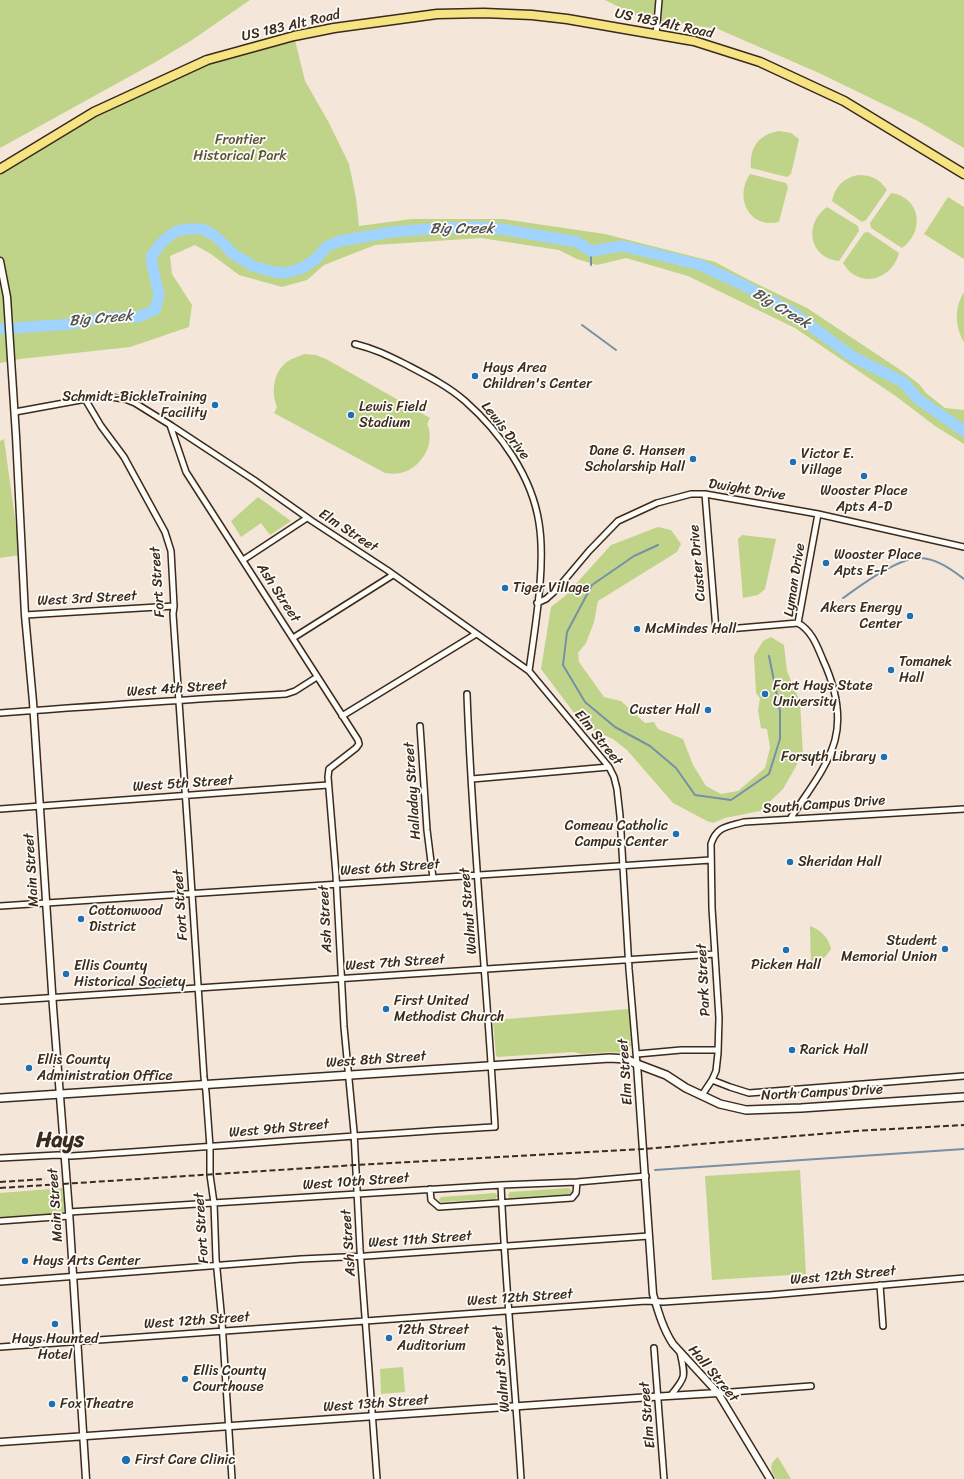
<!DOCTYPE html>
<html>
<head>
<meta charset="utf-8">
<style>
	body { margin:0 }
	canvas { display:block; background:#f4e6d8 }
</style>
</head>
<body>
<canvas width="964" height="1479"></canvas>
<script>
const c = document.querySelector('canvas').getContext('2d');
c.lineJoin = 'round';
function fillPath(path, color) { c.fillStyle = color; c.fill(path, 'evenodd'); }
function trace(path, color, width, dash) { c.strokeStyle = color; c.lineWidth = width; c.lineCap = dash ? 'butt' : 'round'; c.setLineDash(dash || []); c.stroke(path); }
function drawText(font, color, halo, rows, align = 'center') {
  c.font = font + ' Sriracha,sans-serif'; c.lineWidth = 3.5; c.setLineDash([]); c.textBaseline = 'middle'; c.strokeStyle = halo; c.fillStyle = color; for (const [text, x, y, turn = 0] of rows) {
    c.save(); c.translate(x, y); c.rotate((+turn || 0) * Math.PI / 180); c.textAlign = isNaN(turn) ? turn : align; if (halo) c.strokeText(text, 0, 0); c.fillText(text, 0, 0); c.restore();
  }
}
fillPath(new Path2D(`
	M0,0H250L192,40L154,63L0,148Z
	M605,0H964V148L918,121L819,73L718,29L641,18Z
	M294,36L305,81L329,123L349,164L356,198L359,226L412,219H503L605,234L715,262L749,280L807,308L902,371L919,384L926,393L945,408L964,410V444L935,426L897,397L795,328L688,276L626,258L597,265L577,259L559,250L481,238L375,245L324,265L307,280L282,287L239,275L211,254L195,245L170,256L172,274L192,305L189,327L130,347L20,359L0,363V170L71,125L184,70Z
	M779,131L791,133L799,139L791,174L787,177L751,168C749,148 759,134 779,131Z
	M750,174L786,183L788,187L779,222C749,229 734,198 750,174Z
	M858,175C871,175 880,179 887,190L866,220L862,222L832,201C835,186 844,178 858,175Z
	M891,193C921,197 925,232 902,248L871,228L870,223Z
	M948,197L964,207V259L924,234Z
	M827,207L858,226L859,231L839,261C808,258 804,223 827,207Z
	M868,232L899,253C892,280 859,290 843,263L864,233Z
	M964,292V342C955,327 954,308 964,292Z
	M305,354L316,355L326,359L430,418L427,424C436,443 422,466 404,472C398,474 391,474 385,473L274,413L277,407C271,392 273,372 288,361C293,358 299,356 305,354Z
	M4,439L20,555L0,558V441Z
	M258,497L291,521L270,535L261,523L241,537L231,521Z
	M658,527L671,530L681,544L677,552L598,601L594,622L586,643L578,653L579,662L604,697L621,701L645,723L654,722L658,729L683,739L693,765L706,786L721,794L738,791L765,768L770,748L767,729L761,728L758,710L760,698L756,693L754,656L763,641L771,637L784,645L787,671L800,702L803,754L783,789L760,811L725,818L713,823L707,821L673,803L627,750L613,739L584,726L541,669L551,607L565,596L611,545Z
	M742,535L776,539L765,589L758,595L743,598L738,539Z
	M810,926C821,930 829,938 831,949L826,956L811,968Z
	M629,1009L631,1045L629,1050L625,1053L610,1052L581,1054L574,1052L497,1057L496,1055L493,1022L495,1020Z
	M800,1170L806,1274L712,1280L705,1176Z
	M63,1188L65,1214L0,1219V1193Z
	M569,1188L572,1191L569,1194L509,1198L508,1195L510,1192Z
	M495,1193L498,1196L495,1199L440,1202L439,1200L441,1197Z
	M403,1367L405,1392L381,1394L380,1369Z
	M778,1457L791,1479H776C771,1471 768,1464 778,1457Z`), '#bfd389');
trace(new Path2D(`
	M591,251V265
	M582,325L616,350
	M658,545L634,556L592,585L567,632L563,665L585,702L615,727L650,746L676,768L695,795L731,800L769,774L780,739V711L769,656
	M843,598C860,586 900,556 921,558C937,559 951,569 964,579
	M655,1170L964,1149`), '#7890a4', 2);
trace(new Path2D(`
	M0,329L72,324L99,318L120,317H138L155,310L159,295L153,269L151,257L161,243L168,237L177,231L189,229H202L214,235L224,244L232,253L253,266L274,272L286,273L302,268L316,259L326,247L340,241L392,232L439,228L477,227L501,229L577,242L591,251L622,246L700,265L743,285L792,312L853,357L903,382L918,399L964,431`), '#a0d4fe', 11);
const minor = new Path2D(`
	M656,35L659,0
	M355,344C375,349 387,355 405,364C426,375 448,386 465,401C500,432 532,476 539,523C546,566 535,627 529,671
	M85,399L101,426L124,457L165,532L171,551L174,606L173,614C183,768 195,923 204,1077L206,1092L210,1147V1175L214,1203L216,1259L222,1322L232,1479
	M15,412L97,397H110L125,399L135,403L172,426L254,480L312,521L387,570L529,671L609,767L614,777L617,789L620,816L629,969L637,1064
	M170,425L186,472L358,740L359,744L356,748L329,769L328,777L336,875L344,1027L354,1132L360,1249L377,1479
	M705,494L716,630L798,623
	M243,560L307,518
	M537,603L546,599L557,589L589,551L618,521L657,503L691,494H705L818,514L964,547
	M25,615L174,606
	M798,623L818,514
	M293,638L393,575
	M0,713C95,706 191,699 286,694L295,691L317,677
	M342,716L476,634
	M420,726L427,830L433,878
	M472,779L609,767
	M0,809L328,785
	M790,819C806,794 827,769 835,740C842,713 834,684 823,660C817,646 812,631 798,623
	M0,906L711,860
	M0,1001L715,954
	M637,1054L681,1050H718
	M712,1080L730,1087L749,1093L964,1076
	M702,1095L712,1080L716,1071L718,1053L719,1018L712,908L711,844C717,826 727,827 744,822L964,809
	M0,1158L58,1155L71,1156C212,1147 353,1135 495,1127C487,982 472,838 467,694
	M501,1185C505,1283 515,1381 521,1479
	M430,1189L431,1200L439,1207L572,1198L576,1193L577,1182
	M69,1212L501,1185L577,1182L646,1176
	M0,1221L69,1216
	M0,1282L301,1259L366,1256L649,1236
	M880,1285L883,1326
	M0,1347L646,1301L663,1302L770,1295L964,1278
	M654,1348L664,1479
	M718,1393L811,1386
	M671,1395C687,1376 685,1376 680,1352`);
const tertiary = new Path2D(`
	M0,261L7,297L16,436L25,615L33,702L53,1007L69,1211L86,1479
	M637,1064L653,1294C658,1311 663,1329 673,1344L718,1393L770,1479
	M0,1442L651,1397L718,1393`);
const secondary = new Path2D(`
	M0,1098L610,1058L626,1059L637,1064L666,1075L686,1088L720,1104L746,1110L801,1108L964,1097`);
const trunk = new Path2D(`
	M0,169L94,112L207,60L294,36L334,28L437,14L484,13L532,15L567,19L694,41L760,62L844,101L964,174`);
trace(minor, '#3b2a1e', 8);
trace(tertiary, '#3b2a1e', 9);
trace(secondary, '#3b2a1e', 10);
trace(trunk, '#3b2a1e', 11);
trace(minor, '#fdfcf7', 5);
trace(tertiary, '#fdfcf7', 6);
trace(secondary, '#fdfcf7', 7);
trace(trunk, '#f6e381', 8);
trace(new Path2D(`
	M0,1182L45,1179
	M0,1188L356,1165L643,1149L855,1131L964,1125`), '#3b2a1e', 2, [6, 3]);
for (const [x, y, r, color] of [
	[475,376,4,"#1f6fb2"],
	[215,405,4,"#1f6fb2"],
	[351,415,4,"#1f6fb2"],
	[693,459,4,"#1f6fb2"],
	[793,462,4,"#1f6fb2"],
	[864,476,4,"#1f6fb2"],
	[826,563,4,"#1f6fb2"],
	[505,588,4,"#1f6fb2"],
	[910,616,4,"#1f6fb2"],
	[637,629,4,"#1f6fb2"],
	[891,670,4,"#1f6fb2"],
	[765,694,4,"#1f6fb2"],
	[708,710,4,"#1f6fb2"],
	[884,757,4,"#1f6fb2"],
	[676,834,4,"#1f6fb2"],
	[790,862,4,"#1f6fb2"],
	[81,919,4,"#1f6fb2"],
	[945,949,4,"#1f6fb2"],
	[786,950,4,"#1f6fb2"],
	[66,974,4,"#1f6fb2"],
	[386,1009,4,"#1f6fb2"],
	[792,1050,4,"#1f6fb2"],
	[29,1068,4,"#1f6fb2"],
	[25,1261,4,"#1f6fb2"],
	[55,1324,4,"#1f6fb2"],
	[389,1338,4,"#1f6fb2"],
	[185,1379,4,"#1f6fb2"],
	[52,1404,4,"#1f6fb2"],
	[126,1460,5,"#1f6fb2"]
]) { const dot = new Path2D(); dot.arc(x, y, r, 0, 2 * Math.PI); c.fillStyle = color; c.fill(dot); trace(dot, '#fdfcf7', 1.5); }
drawText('14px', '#3b2a1e', '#fdfcf7', [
	["US 183 Alt Road",664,24,12],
	["US 183 Alt Road",291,26,-13],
	["Lewis Drive",505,431,52],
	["Dwight Drive",747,490,9],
	["Elm Street",348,531,33],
	["Custer Drive",698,563,-95],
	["Lyman Drive",795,580,-81],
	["Fort Street",158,582,-94],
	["Ash Street",278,593,57],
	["West 3rd Street",87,599,-3],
	["West 4th Street",177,689,-4],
	["Elm Street",598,738,51],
	["West 5th Street",183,784,-4],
	["Halladay Street",413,791,-94],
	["South Campus Drive",824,805,-4],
	["West 6th Street",390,868,-4],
	["Main Street",32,870,-94],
	["Fort Street",181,905,-94],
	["Walnut Street",469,911,-95],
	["Ash Street",326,919,-93],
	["West 7th Street",395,963,-4],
	["Park Street",704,980,-93],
	["West 8th Street",376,1060,-4],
	["Elm Street",626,1072,-94],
	["North Campus Drive",822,1093,-3],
	["West 9th Street",279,1129,-5],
	["West 10th Street",356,1182,-4],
	["Main Street",56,1205,-94],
	["Fort Street",202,1228,-94],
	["West 11th Street",420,1240,-4],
	["Ash Street",349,1243,-94],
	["West 12th Street",843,1276,-5],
	["West 12th Street",520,1298,-4],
	["West 12th Street",197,1321,-4],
	["Walnut Street",502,1369,-95],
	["Hall Street",713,1374,50],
	["West 13th Street",376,1404,-4],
	["Elm Street",648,1415,-95]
]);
drawText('14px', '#5c5439', '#fdfcf7', [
	["Frontier",240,140],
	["Historical Park",240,156]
]);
drawText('14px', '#3b2a1e', '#fdfcf7', [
	["Hays Area",483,368],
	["Children's Center",483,384],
	["Schmidt-BickleTraining",207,397,"right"],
	["Facility",207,413,"right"],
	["Lewis Field",359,407],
	["Stadium",359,423],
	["Dane G. Hansen",685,451,"right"],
	["Scholarship Hall",685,467,"right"],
	["Victor E.",801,454],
	["Village",801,470],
	["Wooster Place",864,491,"center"],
	["Apts A-D",864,507,"center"],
	["Wooster Place",834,555],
	["Apts E-F",834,571],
	["Tiger Village",513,588],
	["Akers Energy",902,608,"right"],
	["Center",902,624,"right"],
	["McMindes Hall",645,629],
	["Tomanek",899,662],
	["Hall",899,678],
	["Fort Hays State",773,686],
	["University",773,702],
	["Custer Hall",700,710,"right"],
	["Forsyth Library",876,757,"right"],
	["Comeau Catholic",668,826,"right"],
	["Campus Center",668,842,"right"],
	["Sheridan Hall",798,862],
	["Cottonwood",89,911],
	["District",89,927],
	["Student",937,941,"right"],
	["Memorial Union",937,957,"right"],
	["Picken Hall",786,965,"center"],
	["Ellis County",74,966],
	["Historical Society",74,982],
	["First United",394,1001],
	["Methodist Church",394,1017],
	["Rarick Hall",800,1050],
	["Ellis County",37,1060],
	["Administration Office",37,1076],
	["Hays Arts Center",33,1261],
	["12th Street",397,1330],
	["Auditorium",397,1346],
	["Hays Haunted",55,1339,"center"],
	["Hotel",55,1355,"center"],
	["Ellis County",193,1371],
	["Courthouse",193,1387],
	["Fox Theatre",60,1404],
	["First Care Clinic",135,1460]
], 'left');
drawText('italic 15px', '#545456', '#fdfcf7', [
	["Big Creek",462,229],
	["Big Creek",781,309,31],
	["Big Creek",101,319,-5]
]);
drawText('bold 22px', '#3b2a1e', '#fdfcf7', [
	["Hays",60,1141]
]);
</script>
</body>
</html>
